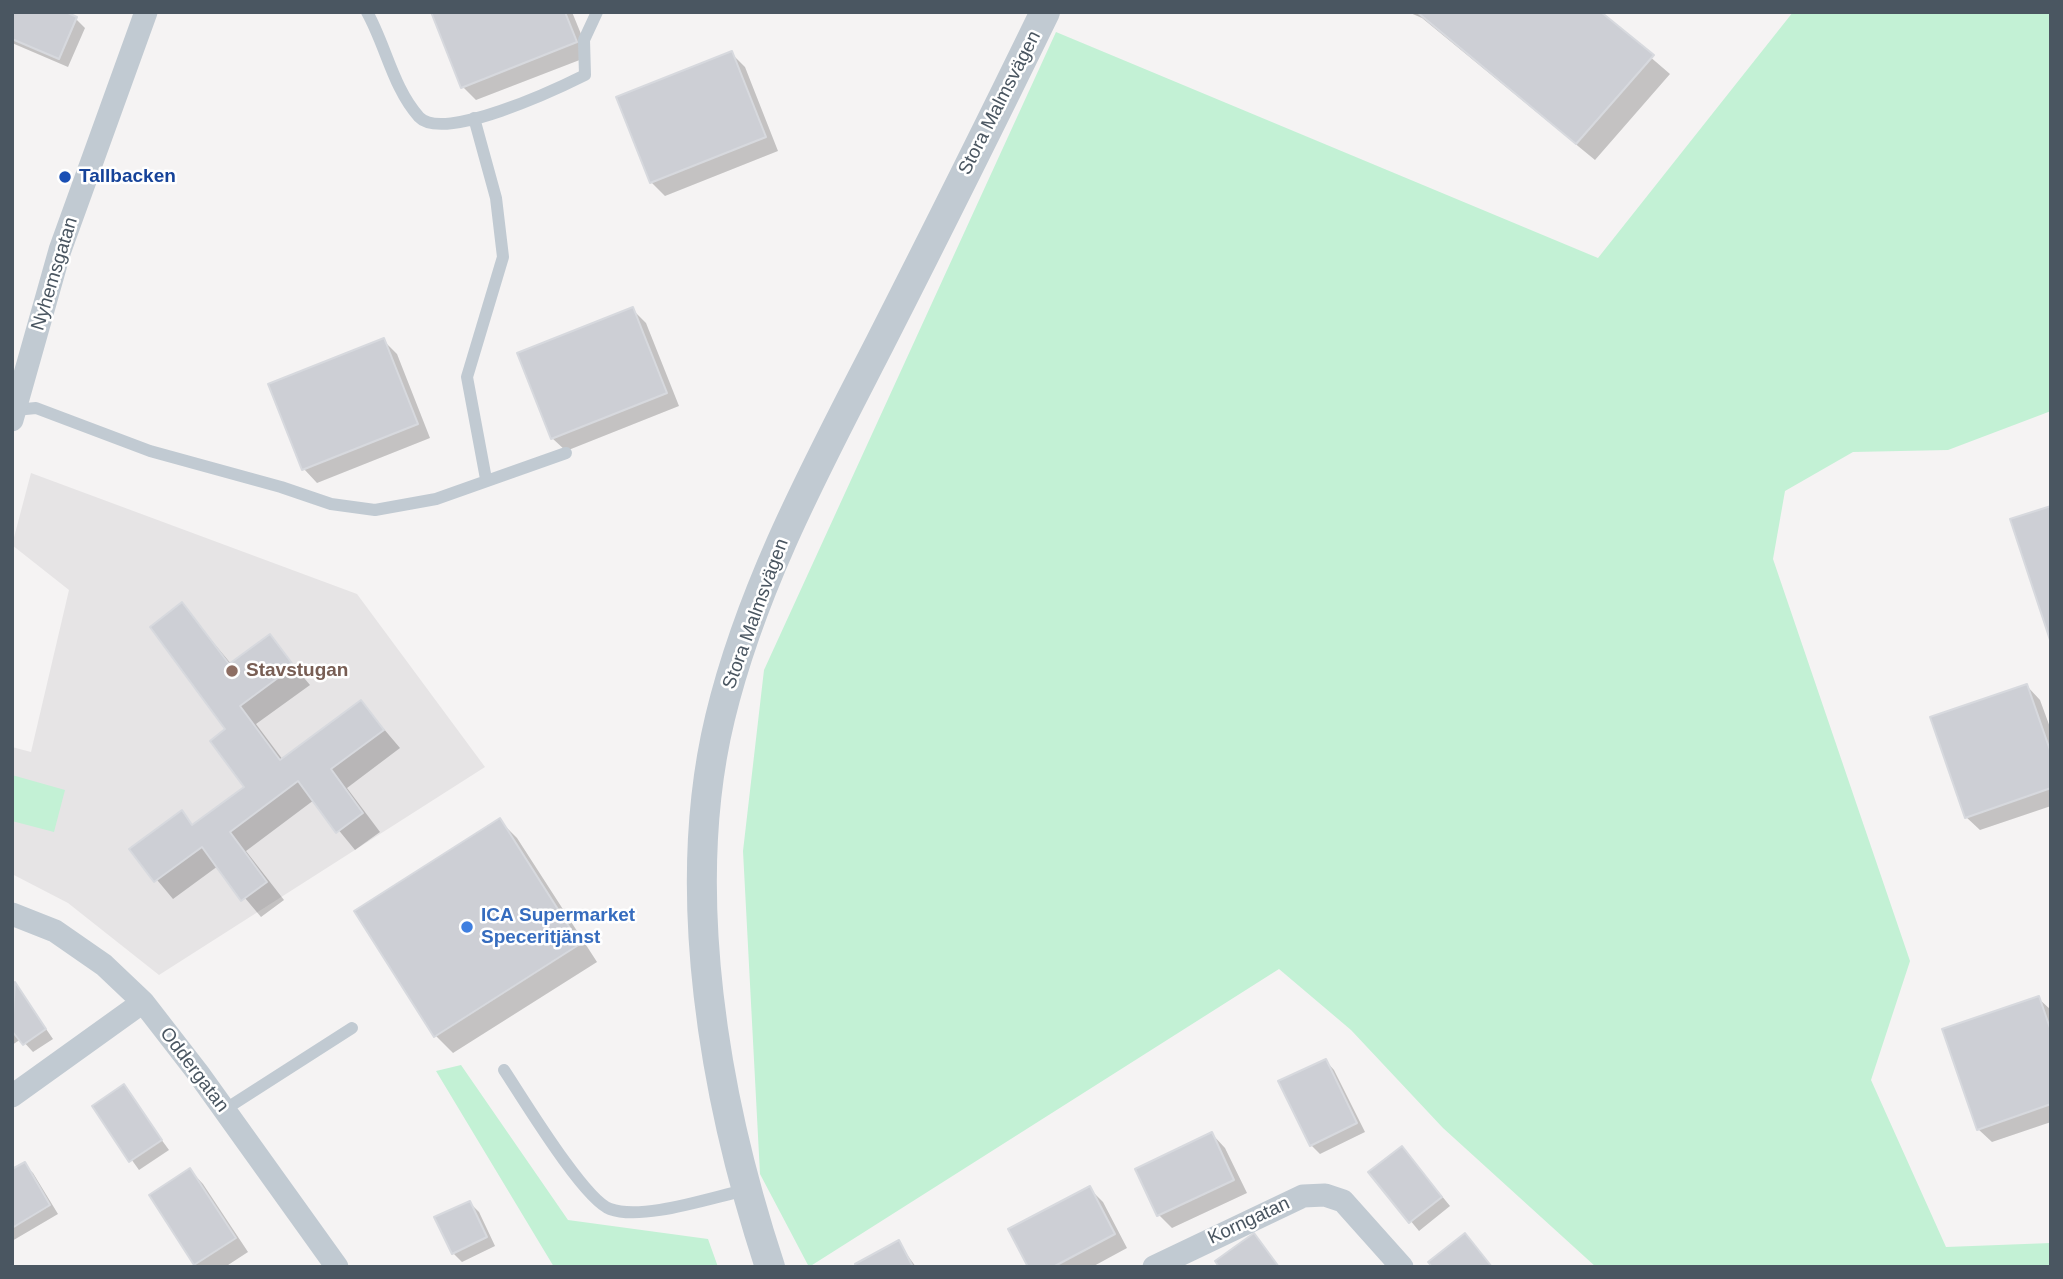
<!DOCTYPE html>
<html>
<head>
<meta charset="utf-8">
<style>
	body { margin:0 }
	#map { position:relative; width:2063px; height:1279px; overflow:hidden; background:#f5f3f3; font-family:Arial,sans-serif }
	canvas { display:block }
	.frame { position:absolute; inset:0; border:14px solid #4a5661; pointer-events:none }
</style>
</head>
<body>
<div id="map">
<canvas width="2063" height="1279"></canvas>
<div class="frame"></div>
</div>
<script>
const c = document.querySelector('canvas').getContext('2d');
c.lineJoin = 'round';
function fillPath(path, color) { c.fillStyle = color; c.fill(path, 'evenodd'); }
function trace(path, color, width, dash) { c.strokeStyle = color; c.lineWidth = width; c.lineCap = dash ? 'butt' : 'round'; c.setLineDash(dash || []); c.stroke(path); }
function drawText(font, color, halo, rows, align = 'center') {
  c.font = font + ' Arial,sans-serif'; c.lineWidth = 5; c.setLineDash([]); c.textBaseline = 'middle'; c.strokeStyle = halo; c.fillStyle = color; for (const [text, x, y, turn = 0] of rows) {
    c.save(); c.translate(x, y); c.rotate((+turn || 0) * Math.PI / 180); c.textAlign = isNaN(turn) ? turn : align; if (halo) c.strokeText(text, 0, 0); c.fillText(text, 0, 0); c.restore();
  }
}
fillPath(new Path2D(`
	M31,473L357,594L485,767L159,975L68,903L12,874V747L31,752L69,590L12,545Z`), '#e6e4e5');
fillPath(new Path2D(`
	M1793,12H2051V411L1948,450L1853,452L1785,491L1773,559L1910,961L1871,1080L1946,1247L2051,1243V1267H1596L1443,1128L1351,1030L1279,969L809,1267L760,1174L743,851L764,670L1056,32L1598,258Z
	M12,775L65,790L54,832L12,821Z
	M461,1065L568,1220L708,1239L718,1267H554L436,1071Z`), '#c3f1d5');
fillPath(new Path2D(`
	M12,12L76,19L85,28L68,67L12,43Z
	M433,12H572L590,56L476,100L463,87Z
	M1408,12H1598L1670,74L1595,160L1422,18Z
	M731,53L745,67L778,151L665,196L651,182Z
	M632,309L646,323L679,406L566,451L552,438Z
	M383,340L397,354L430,438L317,483L304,469Z
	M182,605L232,665L269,636L310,685L256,724L283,760L361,702L400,748L347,788L380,832L355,850L314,800L246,851L284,900L261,917L218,866L173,899L132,850L181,813L194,826L246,787Z
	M2027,686L2040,700L2051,730V806L1980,830L1966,817Z
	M499,820L517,838L597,962L453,1053L436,1036Z
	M15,984L53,1039L33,1052L21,1039L12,1045Z
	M2038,998L2051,1010V1122L1992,1142L1978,1129Z
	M1326,1061L1334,1070L1365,1132L1320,1154L1311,1145Z
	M123,1087L169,1150L139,1170L94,1107Z
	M1212,1134L1225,1148L1247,1193L1172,1228L1158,1214Z
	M1410,1157L1450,1206L1419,1231L1371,1173Z
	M24,1164L33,1173L58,1214L12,1241V1171Z
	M190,1170L203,1184L248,1252L225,1267H198L195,1264Z
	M1090,1189L1103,1202L1127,1248L1092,1267H1030Z
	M470,1203L479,1212L495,1246L462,1262L453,1253Z
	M898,1242L916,1267H858Z`), '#0003');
const building = new Path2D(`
	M12,12H66L77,17L59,59L12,39Z
	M431,12H565L577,42L461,88Z
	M1417,12H1601L1654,55L1576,144Z
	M732,51L766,137L650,183L616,97Z
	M633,307L667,393L551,439L517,353Z
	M384,338L418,424L302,470L268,384Z
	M2051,506V643L2010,519Z
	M182,602L229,664L270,634L294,666L240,706L280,760L361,700L384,730L331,769L363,813L336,833L298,781L230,832L267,882L241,901L202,847L154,882L129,849L182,810L192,825L244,787L210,741L225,729L150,627Z
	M2027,684L2051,753V788L1965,818L1930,717Z
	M500,818L580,944L434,1037L354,911Z
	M15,982L46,1029L23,1045L12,1031Z
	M2039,996L2051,1031V1104L1977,1130L1942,1029Z
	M1326,1059L1357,1123L1310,1146L1278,1081Z
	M124,1084L162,1140L129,1162L92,1106Z
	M1212,1132L1234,1180L1157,1216L1135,1169Z
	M1402,1146L1442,1197L1409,1223L1368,1172Z
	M25,1162L50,1205L12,1228V1169Z
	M190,1168L236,1238L194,1265L149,1195Z
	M1090,1186L1115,1234L1053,1267H1028L1008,1229Z
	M470,1201L487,1237L452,1254L434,1217Z
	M1254,1233L1279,1267H1219L1215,1261Z
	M1465,1233L1492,1267H1432L1428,1262Z
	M899,1240L913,1267H856L855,1264Z`);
fillPath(building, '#cdcfd5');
trace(building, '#d7d9de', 2);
trace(new Path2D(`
	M367,12C386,46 393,88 419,117C443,143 557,89 585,75L584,40L597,12
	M474,118L496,198L503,257L467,377L486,479
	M15,410L36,408L150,451L281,487L331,504L375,510L436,499L566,453
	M504,1070C522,1097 584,1200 610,1209C643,1221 712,1197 746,1190
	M224,1110L352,1028`), '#c1cad2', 12);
trace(new Path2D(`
	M12,420L60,250L146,12
	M12,914L55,931L104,965L143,1002L198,1073L337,1267
	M12,1096L143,1002
	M1154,1267L1303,1196L1325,1195L1343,1201L1402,1267`), '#c1cad2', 23);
trace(new Path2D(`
	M770,1267C715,1100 678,892 720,718C752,585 818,464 880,343C936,233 991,123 1045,12`), '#c1cad2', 30);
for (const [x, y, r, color] of [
	[65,177,7,"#1a4fb4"],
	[232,671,7,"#8d6e63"],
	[467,927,7,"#3f7fe0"]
]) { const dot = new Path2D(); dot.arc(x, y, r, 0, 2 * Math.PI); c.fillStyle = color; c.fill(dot); trace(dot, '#fff', 2.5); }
drawText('19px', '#4a5661', '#fff', [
	["Stora Malmsvägen",1000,103,-63],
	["Nyhemsgatan",55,274,-73],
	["Stora Malmsvägen",756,614,-70],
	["Oddergatan",194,1070,53],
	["Korngatan",1249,1221,-25]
]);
drawText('bold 19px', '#164399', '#fff', [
	["Tallbacken",79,177]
], 'left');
drawText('bold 19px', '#785e54', '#fff', [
	["Stavstugan",246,671]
], 'left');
drawText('bold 19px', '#366cbe', '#fff', [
	["ICA Supermarket",481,916],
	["Speceritjänst",481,938]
], 'left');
</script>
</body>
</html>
